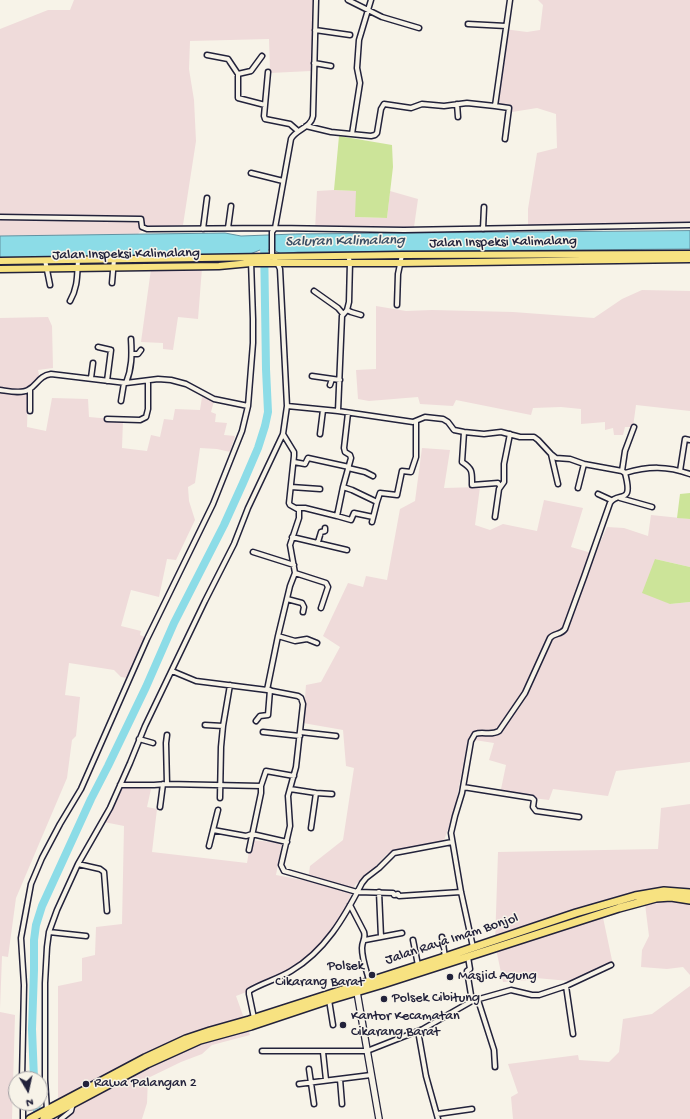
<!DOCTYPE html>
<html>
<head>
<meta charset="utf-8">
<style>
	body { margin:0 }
	#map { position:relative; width:690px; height:1119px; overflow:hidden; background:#f7f3e8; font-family:"Gochi Hand",sans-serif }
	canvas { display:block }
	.north { position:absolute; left:8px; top:1071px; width:40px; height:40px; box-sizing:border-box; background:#f7f3e8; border:1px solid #a29fa3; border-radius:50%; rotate:171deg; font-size:11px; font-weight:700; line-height:16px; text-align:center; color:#22223b }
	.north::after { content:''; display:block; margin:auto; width:14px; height:18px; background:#22223b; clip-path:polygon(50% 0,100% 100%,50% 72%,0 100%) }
</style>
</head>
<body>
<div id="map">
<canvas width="690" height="1119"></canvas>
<div class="north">N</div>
</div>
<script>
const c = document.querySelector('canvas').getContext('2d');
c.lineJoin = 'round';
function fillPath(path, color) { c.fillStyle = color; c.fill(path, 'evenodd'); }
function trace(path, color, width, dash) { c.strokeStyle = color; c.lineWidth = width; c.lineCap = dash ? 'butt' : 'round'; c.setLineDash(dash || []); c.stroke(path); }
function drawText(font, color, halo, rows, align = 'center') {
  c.font = font + ' "Gochi Hand",sans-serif'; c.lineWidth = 3; c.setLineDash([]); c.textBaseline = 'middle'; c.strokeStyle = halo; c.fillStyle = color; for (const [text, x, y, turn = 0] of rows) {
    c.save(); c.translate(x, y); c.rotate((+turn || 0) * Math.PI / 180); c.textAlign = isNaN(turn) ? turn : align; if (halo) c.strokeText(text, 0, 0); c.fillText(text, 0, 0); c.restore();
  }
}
fillPath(new Path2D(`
	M74,0H313L311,71L270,73L269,39L190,41L189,69L194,100L196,141L183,225L144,228L138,234L0,236V29L48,10H70Z
	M538,0H690V227H528V209L537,153L557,148L556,114L537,108L512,112L496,108L504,29L527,32L540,30L543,5Z
	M334,190L356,191V217L387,218L390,191L418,199L414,227L315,230L317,191Z
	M202,268L198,319L178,317L173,350L163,349V343L141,342L151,269Z
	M642,290L690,291V411L636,405L633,427H625L623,435H614L613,428L605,430V422L581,424V409L561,407L533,408L531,415L456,400L453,406L420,404L418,397L369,401L358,399L356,370L376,369V306L406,311L432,310L513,312L594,318L622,299Z
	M48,317L52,326L53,368L38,370L40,380L28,394L27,427L46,431L52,398L88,399L89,417L123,420L122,448L147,451L151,435L160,437L164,419L173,420L175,409L200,410L202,397L214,401L211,412L216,414L215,422L227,423L224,435L235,436L230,452L217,449L200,448L195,483L188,487L189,501L195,520L176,560L167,559L159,597L131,590L121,626L141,631L140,635L145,637L127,678L121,677L114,670L69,663L65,695L80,697L76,736L72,740L67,778L16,898L8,957L2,956L0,1009V318Z
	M422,448L450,450L444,488L480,487L475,525L490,530L503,524L537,531L544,500L583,508L571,547L595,554L607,527L624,528L648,536L651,515L690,519V567L655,559L670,604L690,602V762L616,771L608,796L553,789L549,800L500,794L506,765L489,760L494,743L468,739L454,813L443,843L387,854L372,870L355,885L340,921L305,962L262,986L236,996L250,1035L212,1045L202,1054L181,1062L148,1078L147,1103L142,1119H56L58,1106V986L82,981V958L95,955L96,927L122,924L124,826L104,822L123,787L151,789L147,807L157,809L152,852L247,863L251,840L282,843L276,875L308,881L310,866L343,840L354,768L346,766L343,730L303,723L306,685L321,682L340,647L323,636L348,583L363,587L366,576L387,580L400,509L415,501Z
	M690,804V975L683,967L667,969L641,967L642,950L649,936L644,896L601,908L613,965L569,981L536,978L531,980L503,982L495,944L498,852L658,849L661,808Z
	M690,986V1119H513L511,1097L518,1093L508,1064L578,1055L579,1060L609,1062L619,1052L623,1019L652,1014Z
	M0,1012L15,1015L12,1119H0Z`), '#efdbda');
fillPath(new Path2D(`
	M339,136L392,145L393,167L387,218L355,217L356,191L334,190Z
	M690,493V519L677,518L680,494Z
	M655,559L690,567V602L670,604L642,593Z`), '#cce499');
const water = new Path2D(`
	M690,231V249L298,252L281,254L274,250H260L250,254L0,258V236L225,233L241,236L295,234Z`);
fillPath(water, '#8cdce7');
trace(water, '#6292a2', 1);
trace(new Path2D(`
	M34,1079L32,1029L34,970V940L36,925L42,906L91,799L108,766L146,687L174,623L224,525L243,483L258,448L265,426L268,412L266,369L264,241
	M36,1103L38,1119`), '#8cdce7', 8);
const street = new Path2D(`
	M348,0L382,17L419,28
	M468,24L506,26
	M315,30L350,35
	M207,55L228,59L238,74V98L265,105L264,116L265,119L290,124L298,131
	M314,63L331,66
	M238,74L251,71L262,56
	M457,104L458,117
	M265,105L268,72
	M495,106L509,108L505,139
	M306,126L331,132L371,136L375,135L377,133L381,109L384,104L411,108L422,104L444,106L467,103L495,106L510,0
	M352,134L360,83L357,68L359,40L371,0
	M251,173L283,181
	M0,217L141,219L142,227L147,229L275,228L404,230L690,225
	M228,228L231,206
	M203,229L207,198
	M483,229L484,207
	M45,260L50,285
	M112,283L114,259
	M314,291L338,308L343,314
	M70,301C78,287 77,275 78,260
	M397,305L398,274L402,255
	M347,310L351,312L361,315
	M98,347L111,350L107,381
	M132,354H138L141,350
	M312,376L340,380
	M91,378L93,363
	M126,383C132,368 132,355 131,339
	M330,385L332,379
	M30,389V411
	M0,390C8,391 21,394 28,390C38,385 38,376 51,374L126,383L158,379L171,380L186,384L214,399L248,406
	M121,401L124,383
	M287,406L338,411L413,422L425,417L443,419L448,422L454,430L464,432L484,434L501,432L520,437H534L538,440L551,454L556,458L570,459L584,464L622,471L625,473C634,507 618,490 610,503L584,577L565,629C561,635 554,633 550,638L525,693L499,731C491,736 483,731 475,734L471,741L462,793L455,816L451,833L461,892L473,947
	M338,411L342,316L347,310L349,302L350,262L348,256
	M107,419L140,420L146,417L148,409V381
	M464,432L462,462C473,469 472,472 472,485L498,483L500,486
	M320,434L323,410
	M551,454L558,484
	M294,462L305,464L308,458L349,467
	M348,468L365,472L373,476
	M622,471L625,451L634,427
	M680,471L685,439L690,440
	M625,473C649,466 667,466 690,474
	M291,487L320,489
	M343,487L352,490L377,502L372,522
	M578,488L584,464
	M598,494L611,500
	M620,498L652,507
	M377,502L380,493L397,495L402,471L411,472L416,457V421
	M297,508H305L337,516L343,487L351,458L350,455L345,452L344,448L348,413
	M337,516L351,520L354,513L373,517
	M495,517L499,489L504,482V464L510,434
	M292,537L347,550
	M318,542L321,532L325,531V528
	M253,552L294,565
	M295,573L326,583L328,587L321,608
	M287,599L302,603L304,607L303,612
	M278,636L295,641L307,639L317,643
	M172,671L196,681L267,690L298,696L301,698L303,704L296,767L288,796L290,826L281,865L284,871L357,892L393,893L394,895L398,894L399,896L461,892
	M267,690L278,636L290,586L295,573L290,545L299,518V510L290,505L289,503L294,456V452L283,434
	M256,721L260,716L268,715L270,690
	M205,725L223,726
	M263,732L300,736
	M300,732L336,736
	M167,735L166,743L167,784
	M139,739L153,743
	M120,785H154L167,784L261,786V793L249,850
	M261,786L266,771L294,776
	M463,787L532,798L534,800L533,807L536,811L579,817
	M290,789L316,793L332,794
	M220,798L221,747L223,726L230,685
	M160,807L163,784
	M311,828L316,793
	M213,830L246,836L252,834L287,842
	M209,846L218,810
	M78,864L100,869L104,872L107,911
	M379,892L381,937
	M350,905L364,932C366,939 362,941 362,948C362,959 366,969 369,980
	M49,932L86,936
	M442,937L445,957
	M365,940L402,933
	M413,940L418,965
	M468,957L470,969L467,971L472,1001
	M566,986L573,1034
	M329,1000L333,1025
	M478,1000L494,1050L495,1067
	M254,1018L249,994V991C262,983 278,979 291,971C325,951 344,918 362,883L366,878L379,868L394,853L452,842
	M418,1031L426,1076L438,1119
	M262,1051H367L423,1029L472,1001L511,990L532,995H539L566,986L611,965
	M323,1052L326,1080
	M309,1069L314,1104
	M22,1079L24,985L21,938L31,884L42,858L60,824L81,789L147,639L213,504L242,431L248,406L253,343V319L251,261
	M340,1079L342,1104
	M299,1084L371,1075
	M23,1103V1119
	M47,1110L45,1080V983L47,947L49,932L57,910L78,864L110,808L130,763L145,726L205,601L234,544L248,508L283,434L287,406L280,269C278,263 273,258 272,254V232L275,228L291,139C296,129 311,128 313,116L316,0
	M437,1114L472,1109
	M61,1119L71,1111L73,1103`);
const secondary = new Path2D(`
	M357,992L379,1119`);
const primary = new Path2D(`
	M245,258L251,263H400L690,259
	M0,261L402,255L690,254
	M0,269L219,266L251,263`);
const highway = new Path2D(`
	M30,1119L145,1058L186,1039L210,1031L249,1020L445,957L576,913L635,896L664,891L690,893
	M44,1119L147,1064L200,1040L251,1026L329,1000L383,984L619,908L656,898L671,897L690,900`);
trace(street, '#22223b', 7);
trace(secondary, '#22223b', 8);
trace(primary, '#22223b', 9);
trace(highway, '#22223b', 10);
trace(street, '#f7f3e8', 4);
trace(secondary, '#f7f3e8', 5.5);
trace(primary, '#f7e281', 6);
trace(highway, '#f7e281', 7);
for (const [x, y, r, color] of [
	[372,975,4,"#22223b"],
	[450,977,4,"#22223b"],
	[384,999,4,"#22223b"],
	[343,1025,4,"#22223b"],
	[86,1084,4,"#22223b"]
]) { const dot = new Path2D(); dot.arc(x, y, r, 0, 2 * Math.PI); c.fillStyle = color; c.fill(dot); trace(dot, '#f7f3e8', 1.5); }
drawText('14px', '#22223b', '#f7f3e8', [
	["Jalan Inspeksi Kalimalang",503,243,-1],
	["Jalan Inspeksi Kalimalang",126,255,-1],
	["Jalan Raya Imam Bonjol",452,940,-18]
]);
drawText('14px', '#22223b', '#f7f3e8', [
	["Polsek",364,967,"right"],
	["Cikarang Barat",364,983,"right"],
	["Masjid Agung",458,977],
	["Polsek Cibitung",392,999],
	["Kantor Kecamatan",351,1017],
	["Cikarang Barat",351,1033],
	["Rawa Palangan 2",94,1084]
], 'left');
drawText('italic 15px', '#3c5066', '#f7f3e8', [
	["Saluran Kalimalang",345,242,-1]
]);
</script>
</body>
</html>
